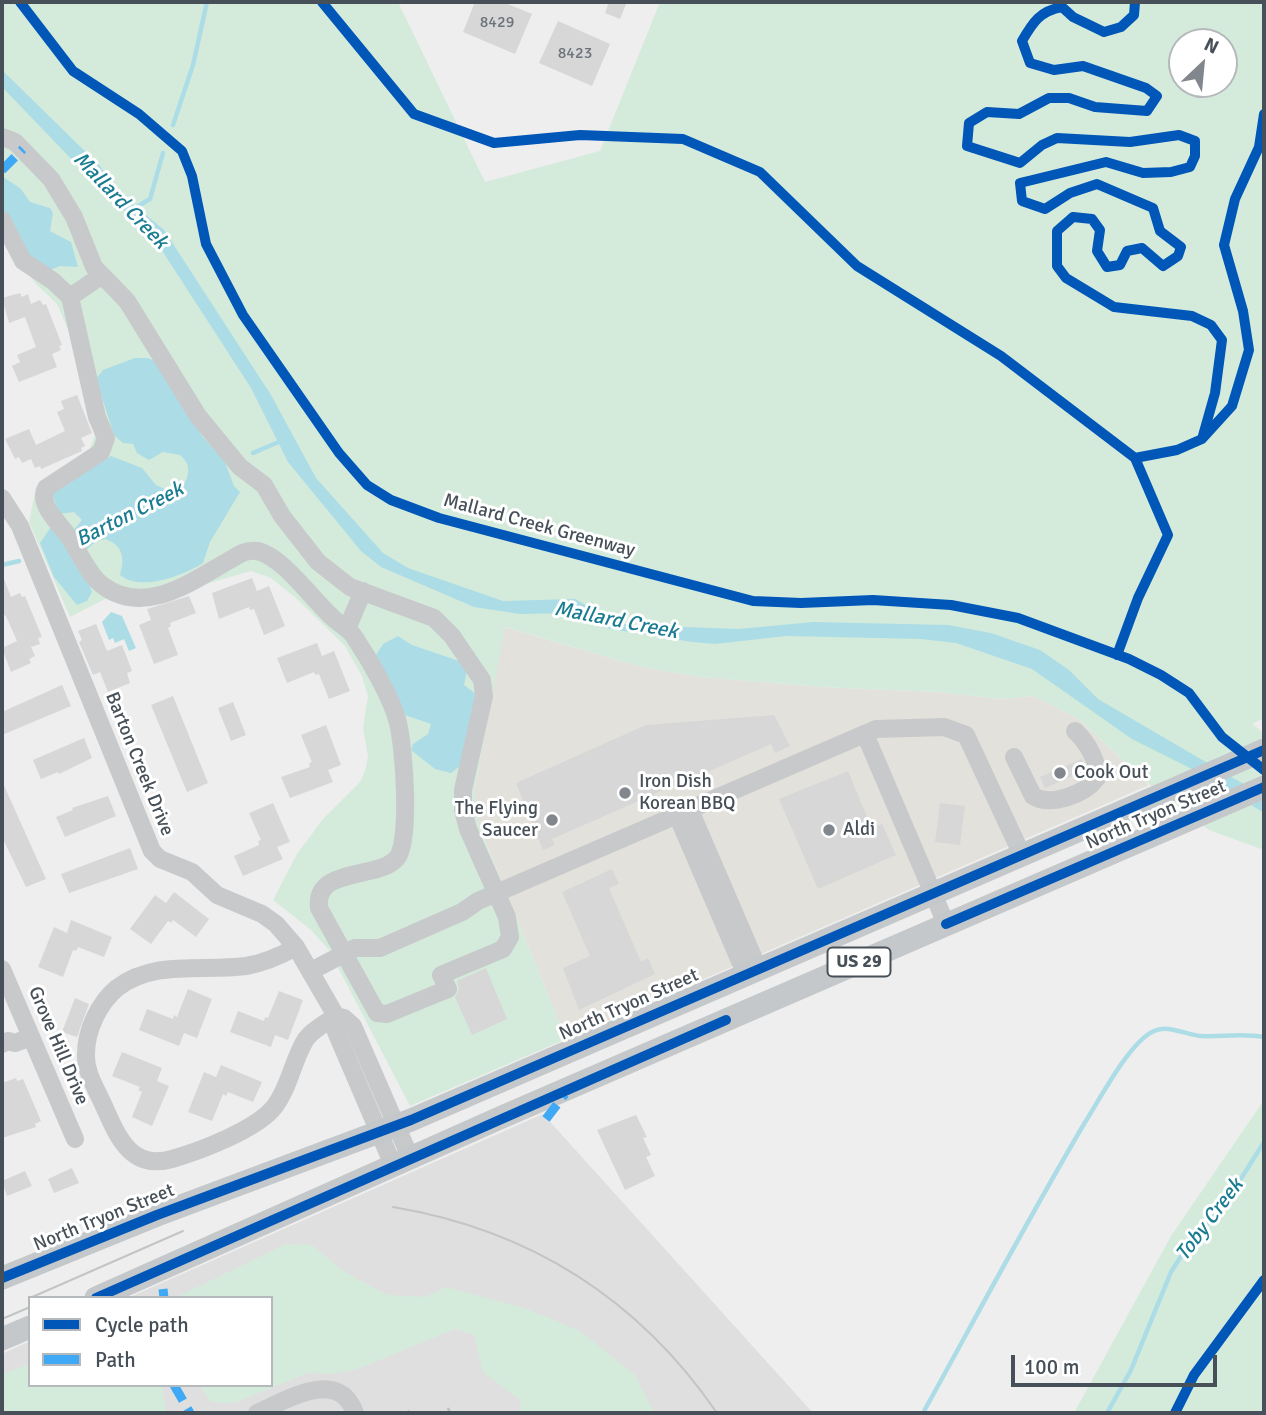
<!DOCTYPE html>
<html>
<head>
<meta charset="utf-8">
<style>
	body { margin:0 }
	#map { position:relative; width:1266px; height:1415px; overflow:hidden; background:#eee; font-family:Signika,sans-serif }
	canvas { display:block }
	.frame { position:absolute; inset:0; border:4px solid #475058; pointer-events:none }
	.legend { position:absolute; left:28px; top:1296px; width:245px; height:91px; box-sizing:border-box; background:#fff; border:2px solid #b5b9bc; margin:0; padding:9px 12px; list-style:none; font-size:21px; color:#475058 }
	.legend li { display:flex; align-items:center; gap:14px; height:35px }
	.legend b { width:35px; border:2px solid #b5b9bc }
	.north { position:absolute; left:1168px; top:28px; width:70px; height:70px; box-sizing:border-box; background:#fff; border:2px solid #b5b9bc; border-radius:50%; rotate:26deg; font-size:19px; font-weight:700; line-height:28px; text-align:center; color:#475058 }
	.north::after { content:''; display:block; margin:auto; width:24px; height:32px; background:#81878c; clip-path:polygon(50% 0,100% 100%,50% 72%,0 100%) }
	.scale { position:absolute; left:1011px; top:1355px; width:206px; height:32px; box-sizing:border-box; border:4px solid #475058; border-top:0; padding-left:9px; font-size:21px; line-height:24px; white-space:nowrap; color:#475058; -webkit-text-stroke:5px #fff; paint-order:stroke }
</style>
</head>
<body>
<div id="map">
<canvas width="1266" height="1415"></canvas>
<div class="frame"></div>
<ul class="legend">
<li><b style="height:9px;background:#0057b8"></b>Cycle path</li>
<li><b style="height:9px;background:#3fa9f5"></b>Path</li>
</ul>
<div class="north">N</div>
<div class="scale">100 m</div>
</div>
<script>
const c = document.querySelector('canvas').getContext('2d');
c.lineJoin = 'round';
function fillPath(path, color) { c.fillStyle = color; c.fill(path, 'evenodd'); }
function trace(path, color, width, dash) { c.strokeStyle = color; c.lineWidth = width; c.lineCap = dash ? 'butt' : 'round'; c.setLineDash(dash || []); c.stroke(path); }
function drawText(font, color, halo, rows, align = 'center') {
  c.font = font + ' Signika,sans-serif'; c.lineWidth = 6; c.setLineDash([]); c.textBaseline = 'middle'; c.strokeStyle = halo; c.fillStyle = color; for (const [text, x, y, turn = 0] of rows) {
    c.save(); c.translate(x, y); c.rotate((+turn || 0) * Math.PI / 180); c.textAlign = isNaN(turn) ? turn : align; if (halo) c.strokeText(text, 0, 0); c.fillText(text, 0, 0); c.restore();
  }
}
fillPath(new Path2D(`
	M504,627L641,667L700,677L822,687L937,692L1002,699L1034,696L1080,720L1149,785L566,1039L479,826L475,809L474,792Z`), '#e3e1db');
fillPath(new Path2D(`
	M543,1114L813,1413H2V1354L30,1341V1385H271V1298H128Z`), '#e0dfdf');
fillPath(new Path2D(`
	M2,2H398L485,182L600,151L660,2H1264V718L1252,724L1264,733V850L1209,830L1144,780L1080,720L1034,696L1002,699L937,692L822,687L700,677L641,667L505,627L474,792L479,826L566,1039L410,1106L329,950L311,930L273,900L297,854L323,819L360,782L365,771L368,757L363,728L368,696L362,676L345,646L297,599L271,578L251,571L192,588L111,596L70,617L29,522L36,487L89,451L96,432L82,390L70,334L57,304L35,283L2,239ZM1182,42H1224V84H1182Z
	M1264,1100V1413H1074L1171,1236Z
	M286,1244L312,1245L343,1271L388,1295L425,1297L446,1287L527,1309L580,1331L635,1375L654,1413H519L521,1401L483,1372L474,1335L455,1329L355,1370L330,1374L310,1372L234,1403L211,1402L199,1385H271V1298H181V1295Z
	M30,1364V1385H162L166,1411L2,1413V1374Z`), '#d4ebdc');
fillPath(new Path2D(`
	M2,70L100,166L116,190L164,230L271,395L316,478L383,553L408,568L503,601L575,599L612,620L629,625L739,629L813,622L948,625L991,633L1040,650L1069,670L1098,699L1264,796V813L1200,773L1132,739L1032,669L956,643L921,639L786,636L715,644L692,642L604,628L573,613L520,614L474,607L381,567L361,551L288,462L251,388L150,232L106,195L2,87Z
	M2,176L21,189L30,202L50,208L53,213L50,231L71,242L78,267L60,266L48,271L34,263L2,211Z
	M135,358H148L157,362L202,436L225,462L234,486L240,492L210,542L203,563C182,576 141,592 120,575C125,558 123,545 105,539L95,542L79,557L92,592L87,601L77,605L54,577L40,543L51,527L72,532L82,520L74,512L59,514L52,493L111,456L142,468L156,485L167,490L183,485C191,474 190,463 180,455L163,452L149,460L137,453L133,444L123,443L114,435L96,379L103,370Z
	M111,612L122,616L136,648L129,651L124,639L115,643L113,638L109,640L102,622Z
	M398,636L412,645L462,662L467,671L464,685L477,695L460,766L451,773L435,769L411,750L413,744L428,734L431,724L399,713L376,655L383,644Z`), '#acdce6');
trace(new Path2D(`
	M173,125L193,65L207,2
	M135,208L150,199L163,153
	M253,453L281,441
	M2,565L19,561
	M923,1413C976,1317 1028,1219 1084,1124C1099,1101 1129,1042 1154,1031C1168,1024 1186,1035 1201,1036C1222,1037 1242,1033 1264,1037
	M1107,1413L1131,1370L1171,1272L1194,1236L1222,1209L1264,1142`), '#acdce6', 4.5);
fillPath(new Path2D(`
	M475,2H503L532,14L515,54L463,32Z
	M609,2H627L620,19L605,13Z
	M558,21L610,44L592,86L539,63Z
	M20,293L22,297L28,294L31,304L40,300L43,305L46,304L62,345L59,346L61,350L52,354L57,367L19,382L12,366L20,362L17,355L36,347L25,317L9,323L2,298Z
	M77,395L92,433L81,438L85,446L81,448L82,451L41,469L40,466L35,468L31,459L22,463L19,457L15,459L5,439L29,429L36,445L65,431L57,412L64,409L61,401Z
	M2,574L11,597L20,593L22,597L25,596L42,637L38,638L40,644L31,647L35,656L29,659L31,663L11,672L2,648L17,641L6,616L2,614Z
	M252,578L257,591L269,586L285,626L264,635L254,609L250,610L249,607L219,619L212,593Z
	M189,596L196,613L170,623L171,626L168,628L178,655L154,664L139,625L151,620L147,609Z
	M96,624L107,651L122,645L132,671L127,673L130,683L108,692L100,672L93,675L79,642L82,640L78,631Z
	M317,643L322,656L334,651L350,691L329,699L319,674L315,675L314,672L287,683L277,658Z
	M62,685L71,706L2,735V712Z
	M173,696L208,783L187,792L151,705Z
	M233,702L246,735L231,741L218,708Z
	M774,715L790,746L775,753L771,744L701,775L704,780L692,785L689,779L654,794L656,800L646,804L643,799L552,839L555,845L543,850L516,783L646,725Z
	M326,725L341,765L328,770L333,782L290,798L281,777L310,767L309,763L312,762L301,735Z
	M84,738L92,758L59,774L58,772L41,779L33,760Z
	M1082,759L1085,771L1045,788L1040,777Z
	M848,771L872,829L882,824L896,855L818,889L779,799Z
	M2,781L46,879L26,887L2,837Z
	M108,796L116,816L65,837L56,817L73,810L72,808Z
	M273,803L290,842L277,847L283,859L243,876L234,856L259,845L258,841L261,840L249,813Z
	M940,803L965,806L960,845L935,842Z
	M130,848L138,869L69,893L61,874Z
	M612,869L619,884L609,888L641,962L648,958L655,974L579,1010L563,968L590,956L562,892Z
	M174,892L209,919L196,937L173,920L171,923L168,921L151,944L130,929L155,895L166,903Z
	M71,920L112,937L104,957L78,947L76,951L73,950L63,977L38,967L54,927L67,933Z
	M486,968L507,1019L472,1035L455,997L459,989L457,981Z
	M188,989L212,999L197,1038L184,1033L179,1046L139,1030L147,1009L173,1019L174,1015L177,1017Z
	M279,991L303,1000L288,1040L275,1035L271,1047L230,1032L238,1011L264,1021L265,1017L268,1018Z
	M75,998L89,1004L77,1037L62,1032Z
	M122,1052L162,1068L157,1081L169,1086L152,1126L132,1117L142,1092L138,1090L140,1087L112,1076Z
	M221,1065L262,1082L253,1102L228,1092L226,1096L223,1094L212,1121L188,1112L204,1072L216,1077Z
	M16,1078L17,1081L23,1079L41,1121L35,1124L36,1127L2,1138V1083Z
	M636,1115L647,1137L643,1138L651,1155L646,1157L655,1176L625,1190L597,1130Z
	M72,1168L79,1183L54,1193L48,1179Z
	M25,1171L32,1186L7,1196L2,1181Z`), '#d7d7d8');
trace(new Path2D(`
	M448,1408L450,1413
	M405,1413L413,1410`), '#b7c1be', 2.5, [5, 3.5]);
trace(new Path2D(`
	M2,137L15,142L51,179L74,217L94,267L127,301L198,416L240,467L264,485L282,516L318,562L350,587L434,618L452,636L482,680L484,696L463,790V810L468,829L507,917L510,937L503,949L441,975L448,989L387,1014L377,1013L319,908C314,866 379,880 397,858C411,840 404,747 398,723C392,698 369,659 355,638C350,629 339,624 332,617C313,600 281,555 257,551C246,549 237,556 228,561C191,582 144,617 102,585C87,574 78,548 66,533C57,521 38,504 46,488L101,452L106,438L97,417L70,297L53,281L23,261L2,220
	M70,297L101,276
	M2,498L20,526L152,851L160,859L192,872L217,895L262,914L276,924L296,947L336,1016C326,1023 313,1029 306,1039C293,1059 290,1086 275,1106C258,1129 200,1151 172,1159C130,1171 117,1135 103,1104C96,1088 85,1072 86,1054C86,1030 99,1003 117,988C156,959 203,972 246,966C264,963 280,956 296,947
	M347,629L363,591
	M865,734L946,924
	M1014,757L1033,796C1051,807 1085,794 1097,778C1099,762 1087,742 1075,731
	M690,810L758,968
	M677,815L745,973
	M2,969L75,1139
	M311,971L355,948H380L462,912L478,901L876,729L944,727L966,735L1022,855
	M2,1044L8,1041L15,1043L31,1037
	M393,1165L336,1032V1016L344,1018L353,1026L410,1157
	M257,1413C287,1400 338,1367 355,1413`), '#c8c9cb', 18);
trace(new Path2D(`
	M2,1278L157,1215L411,1120L1264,750
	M96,1298L502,1117L1264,787
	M2,1339L30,1327`), '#c4c8ca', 23);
trace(new Path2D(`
	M393,1207C530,1230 638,1298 717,1413
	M30,1298L183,1231
	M2,1319L30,1307`), '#c3c4c5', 2);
trace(new Path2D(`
	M2,170L23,149
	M546,1119L565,1094
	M163,1289L164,1298
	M174,1385L190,1413`), '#3fa9f5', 9, [18, 9]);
trace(new Path2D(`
	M20,2L73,71L139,114L182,151L192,176L206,244L243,315L339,453L367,485L391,500L439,518L753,601L801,603L873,600L951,605L1018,618L1129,659L1161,675L1189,693L1222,737L1264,770
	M322,2L414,114L494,143L580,135L683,139L760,172L857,266L1001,356L1135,458L1168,535L1138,598L1117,655
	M1135,2L1134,15L1121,27L1104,32L1073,17L1062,7C1040,11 1033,22 1022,41L1030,63L1054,70L1083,66L1146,88L1157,96L1147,111L1095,107L1069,98H1049L1019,114L987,112L969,123L967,146L1020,163L1042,145L1057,138L1130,142L1179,135L1195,141V156L1190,167L1171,172L1143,173L1106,162L1020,183L1022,201L1045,209L1070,193L1097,184L1153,208L1160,231L1181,247L1178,256L1163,266L1142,248L1127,251L1120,265L1107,267L1097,251L1100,230L1092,219L1073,217L1057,231V266L1066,278L1114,307L1192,316L1211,325L1222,340L1215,393L1202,439
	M1135,458L1177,450L1202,439L1232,406L1249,350L1243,311L1224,245L1235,199L1259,147L1264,114
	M946,924L1264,787
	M2,1278L157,1215L411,1120L1264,750
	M96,1298L726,1020
	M1175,1413L1194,1375L1264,1280`), '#0057b8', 10);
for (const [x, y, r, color] of [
	[1060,773,7,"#81878c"],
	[625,793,7,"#81878c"],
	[552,820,7,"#81878c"],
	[829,830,7,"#81878c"]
]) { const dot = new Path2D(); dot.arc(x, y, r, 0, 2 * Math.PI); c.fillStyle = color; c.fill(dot); trace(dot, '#fff', 2.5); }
drawText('16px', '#6c7279', null, [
	["8429",497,23],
	["8423",575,54]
]);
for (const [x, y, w] of [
	[859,962,63]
]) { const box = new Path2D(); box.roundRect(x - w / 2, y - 14.5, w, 29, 5); c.fillStyle = '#fff'; c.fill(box); trace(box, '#475058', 2); }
drawText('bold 18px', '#475058', null, [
	["US 29",859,962]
]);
drawText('19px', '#475058', '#fff', [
	["Mallard Creek Greenway",539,526,15],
	["Barton Creek Drive",139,764,68],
	["North Tryon Street",1156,815,-23],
	["North Tryon Street",629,1005,-24],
	["Grove Hill Drive",58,1046,67],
	["North Tryon Street",104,1218,-22]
]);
drawText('19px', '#475058', '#fff', [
	["Cook Out",1074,773],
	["Iron Dish",639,782],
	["Korean BBQ",639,804],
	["The Flying",538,809,"right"],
	["Saucer",538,831,"right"],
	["Aldi",843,830]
], 'left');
drawText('italic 21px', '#1a7c90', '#fff', [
	["Mallard Creek",120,201,46],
	["Barton Creek",130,515,-27],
	["Mallard Creek",616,621,11],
	["Toby Creek",1210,1220,-53]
]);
</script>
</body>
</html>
